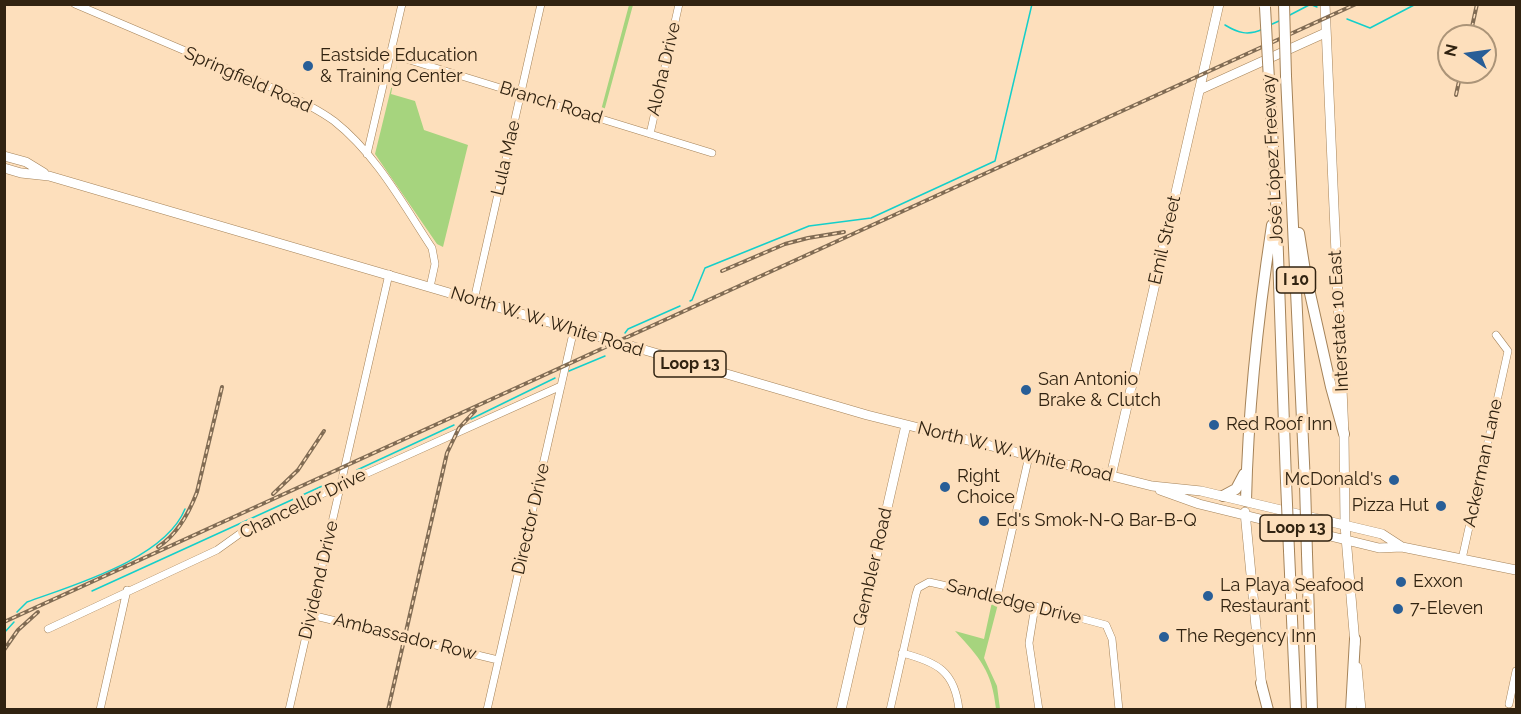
<!DOCTYPE html>
<html>
<head>
<meta charset="utf-8">
<style>
	body { margin:0 }
	#map { position:relative; width:1521px; height:714px; overflow:hidden; background:#fddfbc; font-family:Raleway,sans-serif }
	canvas { display:block }
	.frame { position:absolute; inset:0; border:6px solid #312311; pointer-events:none }
	.north { position:absolute; left:1437px; top:24px; width:60px; height:60px; box-sizing:border-box; background:#fddfbc; border:2px solid #ab9478; border-radius:50%; rotate:283deg; font-size:16px; font-weight:700; line-height:24px; text-align:center; color:#312311 }
	.north::after { content:''; display:block; margin:auto; width:21px; height:27px; background:#285e97; clip-path:polygon(50% 0,100% 100%,50% 72%,0 100%) }
</style>
</head>
<body>
<div id="map">
<canvas width="1521" height="714"></canvas>
<div class="frame"></div>
<div class="north">N</div>
</div>
<script>
const c = document.querySelector('canvas').getContext('2d');
c.lineJoin = 'round';
function fillPath(path, color) { c.fillStyle = color; c.fill(path, 'evenodd'); }
function trace(path, color, width, dash) { c.strokeStyle = color; c.lineWidth = width; c.lineCap = dash ? 'butt' : 'round'; c.setLineDash(dash || []); c.stroke(path); }
function drawText(font, color, halo, rows, align = 'center') {
  c.font = font + ' Raleway,sans-serif'; c.lineWidth = 6; c.setLineDash([]); c.textBaseline = 'middle'; c.strokeStyle = halo; c.fillStyle = color; for (const [text, x, y, turn = 0] of rows) {
    c.save(); c.translate(x, y); c.rotate((+turn || 0) * Math.PI / 180); c.textAlign = isNaN(turn) ? turn : align; if (halo) c.strokeText(text, 0, 0); c.fillText(text, 0, 0); c.restore();
  }
}
fillPath(new Path2D(`
	M629,5H633L603,115L600,114Z
	M397,64L391,94L415,101L424,130L468,145L443,247L437,244L375,154Z
	M992,602L998,604L984,658L997,686L1000,709H996C992,671 980,658 955,631L984,639Z`), '#a6d47e');
trace(new Path2D(`
	M1312,5L1317,7
	M1288,16L1311,4
	M1347,19L1370,28L1416,4
	M1225,25C1238,33 1248,36 1263,29
	M1270,25L1279,21
	M690,301L692,300L705,268L809,226L871,218L995,161L1032,4
	M625,333L628,329L680,306
	M569,371L605,356
	M471,419L555,378
	M357,470L454,425
	M92,591L331,482
	M17,612L27,602C73,585 165,559 185,509
	M4,633L14,622`), '#14cfca', 1.5);
const minor = new Path2D(`
	M75,4L277,90C297,99 316,108 334,121C376,154 403,204 432,248L435,264L430,287
	M390,54L712,153
	M650,134L679,4
	M367,154L402,4
	M474,300L541,4
	M1462,559L1508,351L1496,335
	M997,597L1029,456
	M1035,606L1029,643L1039,710
	M311,615L498,660
	M48,629L217,550L245,530L341,485L561,386
	M902,653C937,662 955,671 959,710
	M1509,704L1516,671
	M100,710L127,590
	M289,710L389,274
	M487,710L574,329
	M890,710L916,594L918,588L929,582L1035,606L1106,625L1112,639L1119,710`);
const major = new Path2D(`
	M1325,4L1344,434L1345,525L1355,644
	M1199,90L1325,33
	M4,156L26,162L44,173
	M4,168L21,173L49,176L867,415L1152,486L1201,491L1382,534L1402,547
	M1111,476L1219,4
	M1160,490L1199,504L1379,548L1402,547L1516,570
	M1245,512L1262,689
	M1357,667L1361,710
	M841,710L906,425`);
const highway = new Path2D(`
	M1286,76L1305,484
	M1269,80L1276,198L1286,481
	M1299,233L1305,271L1331,387L1344,434
	M1223,496L1236,489L1244,474
	M1246,501C1248,409 1258,317 1272,225
	M1289,551L1296,710
	M1307,554L1312,710
	M1261,683L1268,710
	M1351,710L1355,639`);
trace(minor, '#a58359', 8);
trace(major, '#a58359', 10);
trace(highway, '#a58359', 12);
trace(minor, '#fff', 7);
trace(major, '#fff', 9);
trace(highway, '#fff', 10);
const rail = new Path2D(`
	M1470,36L1477,4
	M1456,95L1461,72
	M722,271L785,244L808,238L844,232
	M273,494L298,470L324,431
	M158,547C178,534 189,513 197,492L222,387
	M4,622L1356,4
	M4,650L18,630L38,612
	M388,710L447,453L459,428L475,411`);
trace(rail, '#816c54', 4);
trace(rail, '#fddfbc', 1.5, [4.5]);
const highwayBridge = new Path2D(`
	M1284,4L1286,76
	M1265,7L1269,80
	M1286,481L1289,551
	M1305,484L1307,554`);
trace(highwayBridge, '#a58359', 12, []);
trace(highwayBridge, '#fff', 10);
for (const [x, y, r, color] of [
	[308,66,6,"#285e97"],
	[1026,390,6,"#285e97"],
	[1214,425,6,"#285e97"],
	[1394,480,6,"#285e97"],
	[945,487,6,"#285e97"],
	[1441,506,6,"#285e97"],
	[984,521,6,"#285e97"],
	[1401,582,6,"#285e97"],
	[1208,596,6,"#285e97"],
	[1398,609,6,"#285e97"],
	[1164,637,6,"#285e97"]
]) { const dot = new Path2D(); dot.arc(x, y, r, 0, 2 * Math.PI); c.fillStyle = color; c.fill(dot); trace(dot, '#fddfbc', 2); }
for (const [x, y, w] of [
	[1296,280,39],
	[690,364,72],
	[1296,528,72]
]) { const box = new Path2D(); box.roundRect(x - w / 2, y - 13, w, 26, 4.5); c.fillStyle = '#fddfbc'; c.fill(box); trace(box, '#312311', 1.5); }
drawText('bold 16px', '#312311', null, [
	["I 10",1296,280],
	["Loop 13",690,364],
	["Loop 13",1296,528]
]);
drawText('18px', '#312311', '#fddfbc', [
	["Eastside Education",320,56],
	["& Training Center",320,77],
	["San Antonio",1038,380],
	["Brake & Clutch",1038,401],
	["Red Roof Inn",1226,425],
	["Right",957,477],
	["Choice",957,498],
	["McDonald's",1382,480,"right"],
	["Pizza Hut",1429,506,"right"],
	["Ed's Smok-N-Q Bar-B-Q",996,521],
	["Exxon",1413,582],
	["La Playa Seafood",1220,586],
	["Restaurant",1220,607],
	["7-Eleven",1410,609],
	["The Regency Inn",1176,637]
], 'left');
drawText('18px', '#312311', '#fddfbc', [
	["Aloha Drive",664,69,-77],
	["Springfield Road",248,80,24],
	["Branch Road",551,103,17],
	["Lula Mae",506,158,-77],
	["José López Freeway",1273,159,-93],
	["Emil Street",1165,240,-77],
	["Interstate 10 East",1339,321,-93],
	["North W. W. White Road",547,322,17],
	["North W. W. White Road",1015,452,14],
	["Ackerman Lane",1483,463,-78],
	["Chancellor Drive",303,504,-26],
	["Director Drive",531,519,-77],
	["Gembler Road",873,567,-77],
	["Dividend Drive",319,580,-77],
	["Sandledge Drive",1014,602,14],
	["Ambassador Row",405,637,14]
]);
</script>
</body>
</html>
